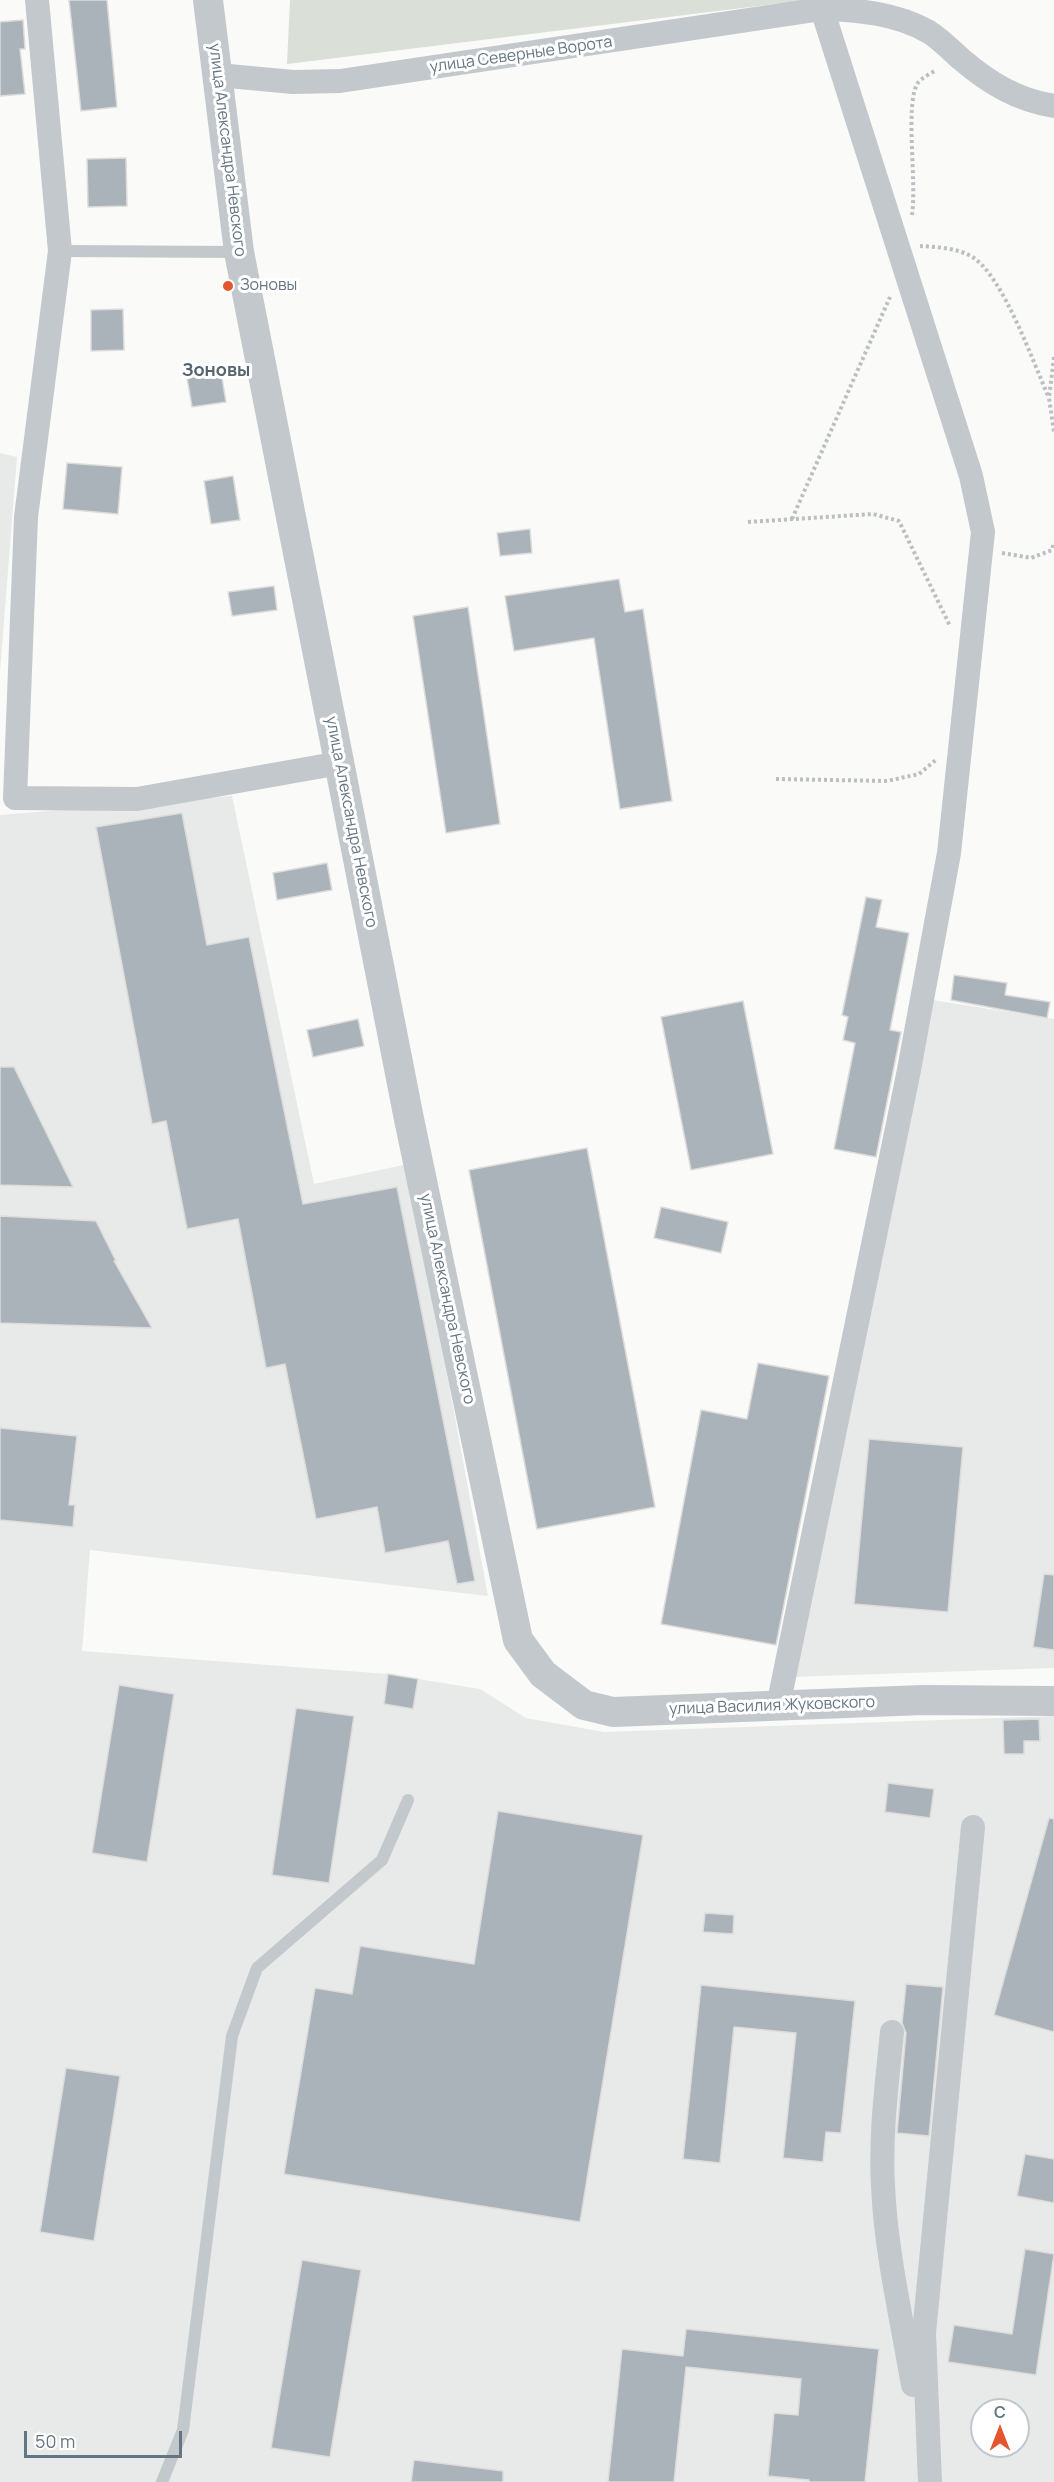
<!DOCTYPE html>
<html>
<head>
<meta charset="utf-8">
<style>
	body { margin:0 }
	#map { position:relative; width:1054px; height:2482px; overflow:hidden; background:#fafaf8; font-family:Manrope,sans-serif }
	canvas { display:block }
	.north { position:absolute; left:970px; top:2398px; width:60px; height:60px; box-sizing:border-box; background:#fff; border:2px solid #c1c8cd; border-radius:50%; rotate:0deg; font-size:16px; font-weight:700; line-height:24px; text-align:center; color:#657683 }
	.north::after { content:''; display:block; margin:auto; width:21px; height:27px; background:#e4572e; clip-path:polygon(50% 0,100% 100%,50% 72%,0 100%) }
	.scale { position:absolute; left:24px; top:2431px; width:158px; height:27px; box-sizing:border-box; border:3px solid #657683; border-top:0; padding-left:8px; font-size:18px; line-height:21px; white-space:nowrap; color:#657683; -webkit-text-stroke:4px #fff; paint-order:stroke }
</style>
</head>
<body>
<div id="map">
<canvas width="1054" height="2482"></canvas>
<div class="north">С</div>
<div class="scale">50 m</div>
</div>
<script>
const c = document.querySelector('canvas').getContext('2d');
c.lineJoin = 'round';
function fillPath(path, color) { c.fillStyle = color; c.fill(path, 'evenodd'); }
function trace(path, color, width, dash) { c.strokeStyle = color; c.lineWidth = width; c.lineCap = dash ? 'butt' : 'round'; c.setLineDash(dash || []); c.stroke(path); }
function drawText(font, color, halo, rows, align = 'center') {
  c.font = font + ' Manrope,sans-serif'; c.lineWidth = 6; c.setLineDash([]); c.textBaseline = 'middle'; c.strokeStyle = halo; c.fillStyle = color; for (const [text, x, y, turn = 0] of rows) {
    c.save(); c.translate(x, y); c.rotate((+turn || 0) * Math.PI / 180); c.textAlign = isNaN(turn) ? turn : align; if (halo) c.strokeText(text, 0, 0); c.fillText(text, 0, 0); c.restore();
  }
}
fillPath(new Path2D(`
	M0,453L17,457L0,672Z
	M232,796L314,1184L408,1164L488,1596L90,1550L82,1651L388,1674L480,1689L526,1718L604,1732L1054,1716V2482H0V815ZM982,2410H1018V2446H982Z
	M932,1000L1054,1019V1668L792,1677Z`), '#e8e9e9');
fillPath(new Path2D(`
	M290,0H807L287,64Z`), '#dadfd7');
const building = new Path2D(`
	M69,0H107L117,107L81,111Z
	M23,20L25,49H20L25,94L0,96V22Z
	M126,158L127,206L88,207L87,159Z
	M123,309L124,350L91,351V310Z
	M220,366L226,402L192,407L186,372Z
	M67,463L122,467L118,514L63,509Z
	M233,476L240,520L211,524L204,481Z
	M530,529L532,553L500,556L497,533Z
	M619,579L625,612L643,609L672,801L620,809L594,638L514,651L505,596Z
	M274,586L277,610L232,616L228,592Z
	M468,607L500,824L446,833L413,616Z
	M182,813L207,945L249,937L303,1204L397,1187L475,1581L457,1584L448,1541L385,1553L377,1507L316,1519L285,1364L266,1368L238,1219L187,1229L166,1121L152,1124L96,827Z
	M327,863L332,890L277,900L273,873Z
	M866,897L882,900L876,927L909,933L890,1030L901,1032L876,1157L834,1149L855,1043L843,1040L848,1017L842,1015Z
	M954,975L1007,983L1005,995L1050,1002L1047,1018L951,1000Z
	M743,1001L773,1154L691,1170L661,1017Z
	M358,1019L364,1046L313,1057L307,1030Z
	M0,1067H14L73,1187L0,1185Z
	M587,1148L655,1507L537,1529L469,1170Z
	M661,1207L728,1222L721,1253L654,1238Z
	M0,1216L96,1221L116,1261H114L152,1328L0,1323Z
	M758,1363L829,1376L776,1645L661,1624L701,1410L747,1419Z
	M0,1428L77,1436L69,1505H75L73,1527L0,1520Z
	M869,1439L963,1447L948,1612L854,1604Z
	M1044,1574L1054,1575V1650L1033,1647Z
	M388,1674L418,1679L413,1709L384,1704Z
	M119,1685L174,1694L147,1862L92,1853Z
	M296,1708L354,1716L329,1883L272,1875Z
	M1039,1719L1040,1741H1024V1754H1004L1003,1720Z
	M888,1783L934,1789L930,1818L885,1812Z
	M498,1811L643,1835L580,2222L284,2174L315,1988L352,1994L360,1946L474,1964Z
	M1049,1818L1054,1819V2032L994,2015Z
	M705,1913L734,1915L733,1934L703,1932Z
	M906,1984L943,1987L929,2136L897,2133L906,2033L902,2023Z
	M701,1985L855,2001L841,2133L826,2132L823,2162L783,2158L796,2033L734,2027L720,2163L683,2159Z
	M66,2068L120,2076L94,2241L40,2232Z
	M1025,2154L1054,2159V2203L1017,2196Z
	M1025,2249L1054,2254L1036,2375L948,2362L954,2325L1012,2334Z
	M302,2260L361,2270L330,2457L271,2448Z
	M686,2329L879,2349L865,2482H809V2480L768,2476L774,2413L798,2415L801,2379L686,2367L674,2482H608L622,2349L683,2356Z
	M414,2460L503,2471V2482H411Z`);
fillPath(building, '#aab3b9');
trace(building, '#dcdcda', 1.5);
trace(new Path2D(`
	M912,215C917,181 905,108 917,84C921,78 930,74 936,70
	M920,246C937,247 959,248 974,258C1004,279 1033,362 1049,398
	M1054,357L1049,398L1054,432
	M792,519L890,297
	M748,522L873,514L899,521L950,626
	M1002,553L1031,558L1052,550L1054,542
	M776,779L887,781L919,774L937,759`), '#bbbfc2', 4, [3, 3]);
trace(new Path2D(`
	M60,251L239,252
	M162,2482L183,2430L232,2036L257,1968L382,1860L408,1800`), '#c3c8cc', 12);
trace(new Path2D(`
	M37,0L60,251L26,517L15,798L137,799L340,763
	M218,75L293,82L340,81L822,9C858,10 896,13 929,32C940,39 951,50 961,59C989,83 1017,100 1054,106
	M778,1706L908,1075L949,853L983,532L971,476L822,9
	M892,2032C887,2083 880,2135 883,2186C886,2253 902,2320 913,2385
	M930,2482L924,2333L973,1827`), '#c3c8cc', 24);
trace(new Path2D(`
	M208,0L239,252L409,1119L518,1640L543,1674L584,1705L613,1712L923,1700L1054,1701`), '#c3c8cc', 30);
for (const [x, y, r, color] of [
	[228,286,6,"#e4572e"]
]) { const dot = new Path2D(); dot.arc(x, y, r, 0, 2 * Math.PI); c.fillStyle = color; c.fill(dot); trace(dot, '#fff', 2); }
drawText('16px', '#657683', '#fff', [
	["улица Северные Ворота",521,55,-8],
	["улица Александра Невского",227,150,83],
	["улица Александра Невского",351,822,79],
	["улица Александра Невского",447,1299,78],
	["улица Василия Жуковского",772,1706,-2]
]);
drawText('16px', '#657683', '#fff', [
	["Зоновы",240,286]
], 'left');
drawText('bold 18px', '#57646e', '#fff', [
	["Зоновы",216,371]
]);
</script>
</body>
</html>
